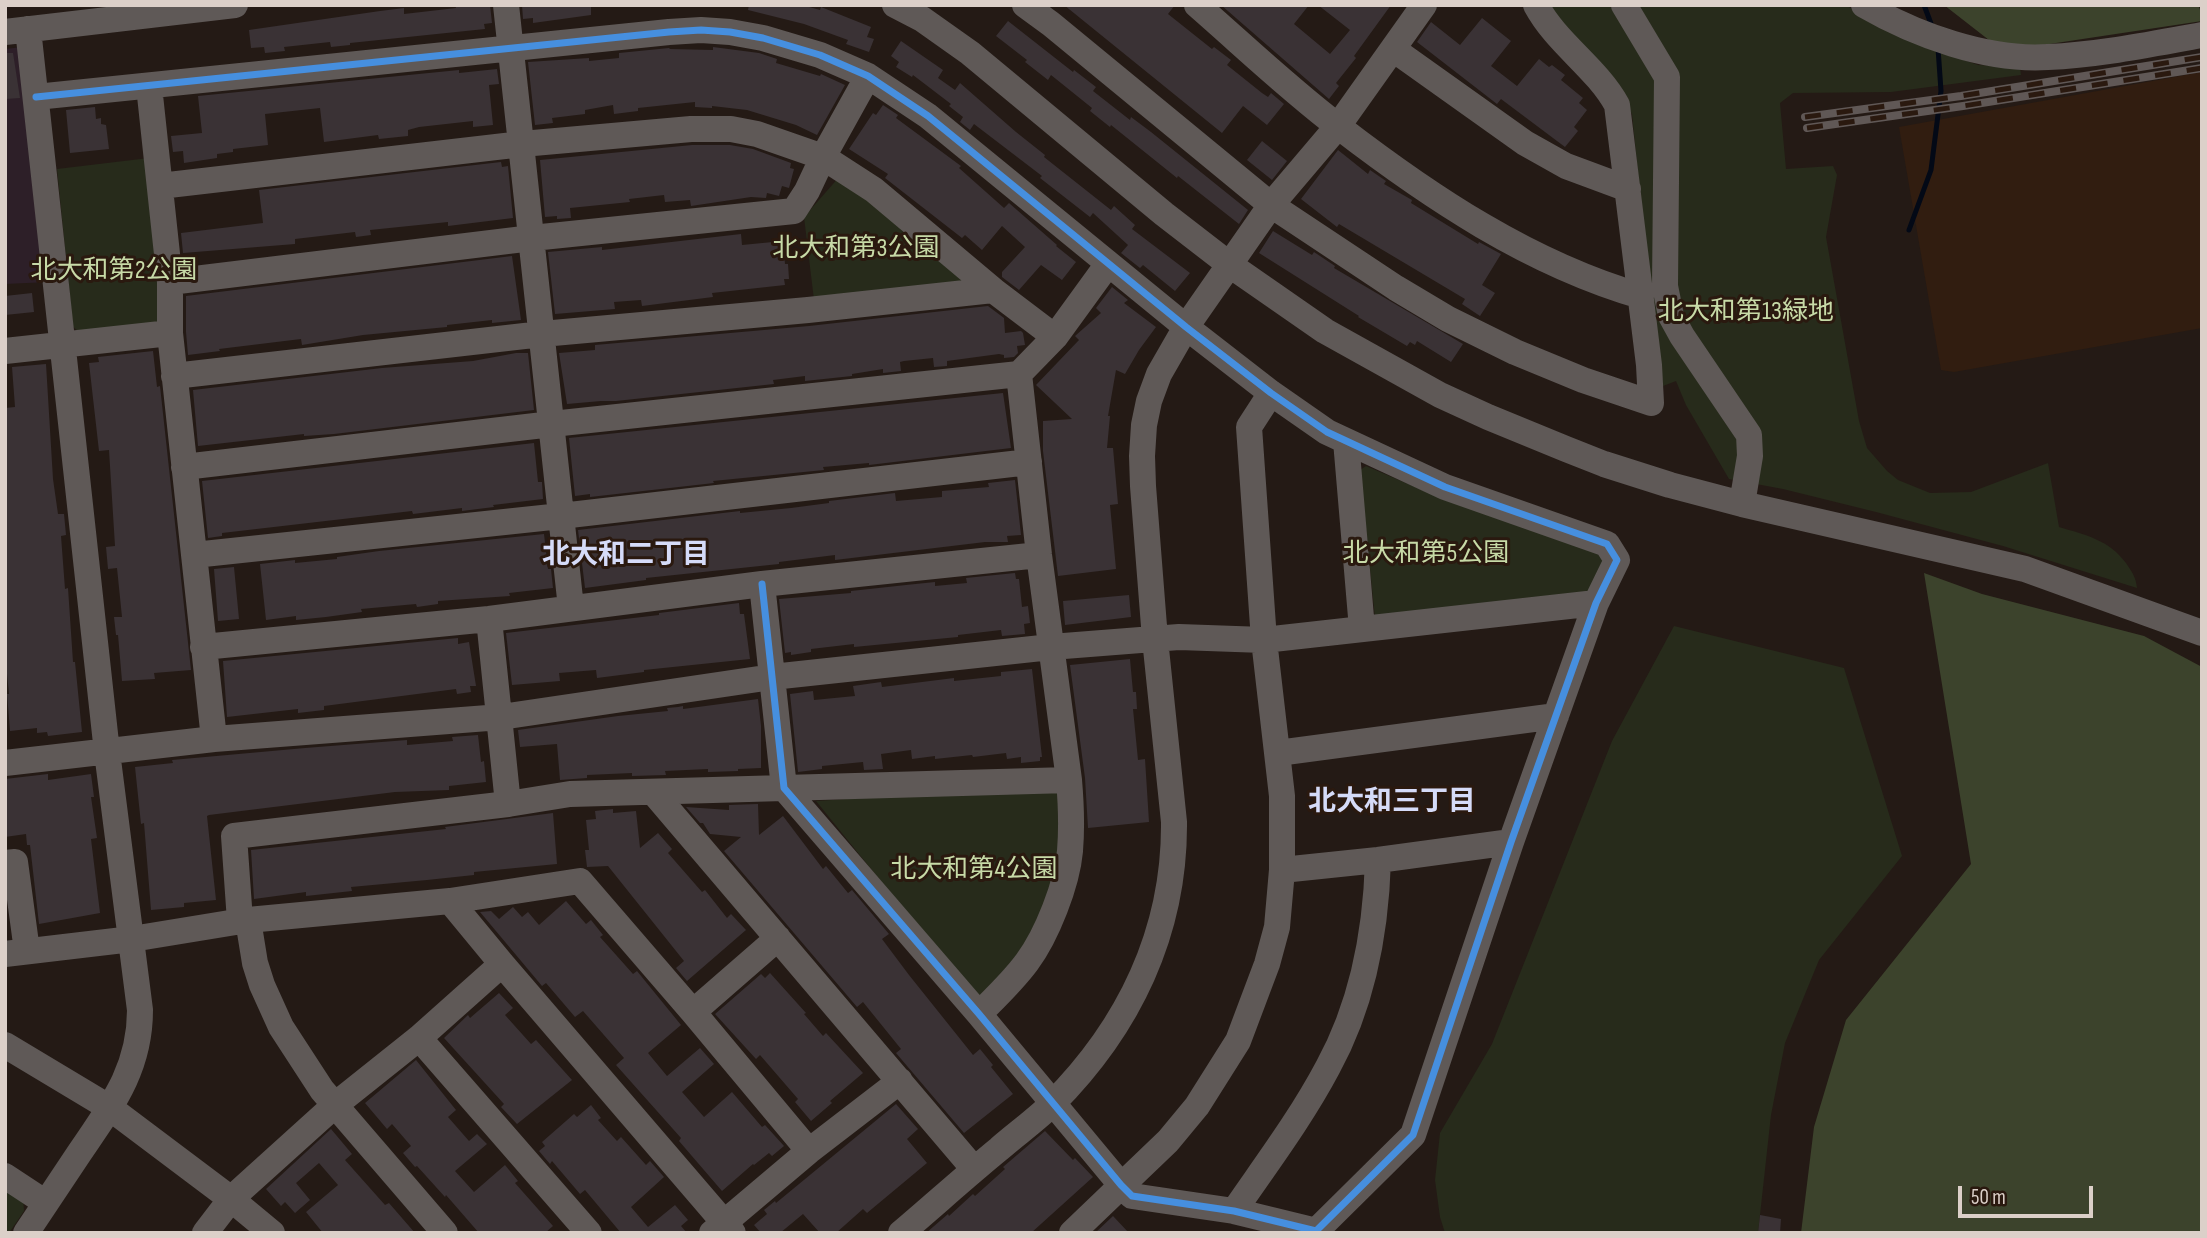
<!DOCTYPE html>
<html>
<head>
<meta charset="utf-8">
<style>
	body { margin:0 }
	#map { position:relative; width:2207px; height:1238px; overflow:hidden; background:#241a15; font-family:"Sofia Sans Condensed",sans-serif }
	canvas { display:block }
	.frame { position:absolute; inset:0; border:7px solid #dcd0c9; pointer-events:none }
	.scale { position:absolute; left:1958px; top:1186px; width:135px; height:32px; box-sizing:border-box; border:4px solid #dcd0c9; border-top:0; padding-left:9px; font-size:21px; line-height:24px; white-space:nowrap; color:#dcd0c9; -webkit-text-stroke:5px #2a190f; paint-order:stroke }
</style>
</head>
<body>
<div id="map">
<canvas width="2207" height="1238"></canvas>
<div class="frame"></div>
<div class="scale">50 m</div>
</div>
<script>
const c = document.querySelector('canvas').getContext('2d');
c.lineJoin = 'round';
function fillPath(path, color) { c.fillStyle = color; c.fill(path, 'evenodd'); }
function trace(path, color, width, dash) { c.strokeStyle = color; c.lineWidth = width; c.lineCap = dash ? 'butt' : 'round'; c.setLineDash(dash || []); c.stroke(path); }
function drawText(font, color, halo, rows, align = 'center') {
  c.font = font + ' "Sofia Sans Condensed","Noto Sans JP",sans-serif'; c.lineWidth = 6; c.setLineDash([]); c.textBaseline = 'middle'; c.strokeStyle = halo; c.fillStyle = color; for (const [text, x, y, turn = 0] of rows) {
    c.save(); c.translate(x, y); c.rotate((+turn || 0) * Math.PI / 180); c.textAlign = isNaN(turn) ? turn : align; if (halo) c.strokeText(text, 0, 0); c.fillText(text, 0, 0); c.restore();
  }
}
fillPath(new Path2D(`
	M22,47L49,282L5,284V49Z`), '#2d1f28');
fillPath(new Path2D(`
	M2202,72V328L1954,372L1941,370L1899,127Z`), '#311d10');
fillPath(new Path2D(`
	M1547,5H1845L1918,44L1978,65L2020,67L2021,75L1891,92L1793,93L1780,103L1786,169L1833,166L1837,175L1826,237L1859,421L1867,448L1887,471L1898,480L1930,493L1971,492L2048,463L2059,527C2086,535 2109,540 2126,563C2132,572 2136,577 2137,588L2003,546L1876,512L1783,489L1729,479L1686,405L1676,381L1663,386L1651,299L1632,114L1610,79Z
	M149,158L165,318L158,326L83,335L73,327L57,169Z
	M840,176L963,272L964,288L814,300L804,217Z
	M1366,466L1448,501L1600,553L1606,564L1597,591L1375,618L1360,470Z
	M1674,626L1844,668L1902,856L1819,960L1785,1043L1771,1115L1758,1233H1445L1440,1217L1435,1180L1440,1133L1492,1044L1612,741Z
	M1051,786L1064,797V852L1048,902L1023,949L977,1000L816,801Z
	M5,1187L23,1198L24,1211L9,1233H5Z`), '#272b1b');
fillPath(new Path2D(`
	M1944,5H2198L2202,14V21L2003,51Z
	M1924,573L1982,594L2144,636L2202,667V1233H1801L1814,1127L1846,1020L1971,864Z`), '#3c432c');
trace(new Path2D(`
	M1924,5L1933,29
	M1909,230L1931,170L1941,91L1938,48`), '#030916', 5);
fillPath(new Path2D(`
	M455,5H490L492,23L484,24L485,29L350,43V45L331,47L330,42L284,47L285,51L265,53L264,47L251,48L249,30L380,11L404,8V14L456,8Z
	M522,5H591V15L533,23V18L523,19Z
	M749,5H802L820,10L821,7L871,27L867,37L874,39L869,52L846,44L848,40L804,24L748,10Z
	M1064,5H1175L1168,14L1212,49L1214,47L1231,60L1227,65L1262,93L1268,97L1271,93L1284,104L1267,125L1243,106L1222,133Z
	M1221,5H1309L1294,24L1330,54L1350,30L1318,5H1391L1354,56L1356,58L1336,83L1339,86L1329,99Z
	M1482,18L1511,41L1491,66L1517,86L1539,59L1549,67L1552,65L1565,75L1561,80L1583,98L1579,103L1587,110L1574,127L1578,131L1565,147L1501,99L1497,104L1417,42L1431,22L1460,45Z
	M1008,21L1073,72L1074,70L1096,87L1093,91L1130,120L1131,117L1151,132L1248,210L1239,224L1178,176L1177,178L1111,125L1110,127L1090,111L1092,108L1051,75L1048,80L1025,62L1027,60L996,36Z
	M901,41L943,70L938,78L955,90L960,83L1016,132L1045,155L1044,157L1111,210L1114,206L1135,225L1132,229L1190,273L1175,291L1143,265L1140,268L1121,253L1128,245L1093,213L1090,217L1040,178L1042,176L974,124L970,130L960,122L963,117L949,106L951,104L913,75L912,77L896,67L899,62L891,56Z
	M713,47L759,53L777,59L776,63L820,76L821,74L845,85L817,135L796,125L747,110L712,106V108L695,107V102L638,108V111L614,114L613,105L585,110V114L552,118L553,123L535,125L528,62L589,58V61L619,58V53L669,48L670,49L713,50Z
	M5,53H13L20,98L5,99Z
	M497,69L499,84L489,85L493,125L473,127V121L419,127L408,130V136L379,139L378,135L324,142L320,108L265,114L268,145L233,149V152L217,154V158L184,163L183,151L173,152L171,136L202,133L198,96L459,70V73Z
	M883,105L898,115L896,118L961,166L959,168L1004,208L1009,203L1057,245L1056,246L1076,262L1062,280L1041,265L1019,290L1002,277V272L1025,247L1002,226L982,250L965,235L962,238L885,178L888,174L849,149L873,113L876,115Z
	M95,107L96,119L101,118V124L106,125L109,149L70,153L66,110Z
	M1262,141L1287,161L1272,180L1247,160Z
	M692,145H730L753,149L791,163L790,168L794,169L789,188L782,186L779,196L767,193L766,198L751,197L691,206L690,200L665,202L664,195L629,199L630,202L570,208L571,218L557,219V216L545,217L540,160Z
	M1338,150L1368,174L1370,170L1386,181L1384,184L1412,200L1411,203L1478,244L1479,242L1501,254L1482,285L1495,293L1480,316L1462,304L1465,299L1339,224L1337,227L1301,199Z
	M501,162L502,167L508,166L513,218L448,226V222L370,230L371,235L356,237L355,232L295,239V244L183,253L181,233L263,223L259,190Z
	M1273,231L1312,255L1314,252L1335,266L1334,268L1463,344L1451,362L1417,341L1415,345L1410,342L1407,346L1358,317L1359,316L1259,253Z
	M741,234L742,245L783,241L785,264H788L789,279H784L785,285L712,293L713,297L642,306L641,300L614,302L615,309L555,314L548,252L602,247V250Z
	M512,256L521,320L492,323V320L447,325V327L363,335L302,345L301,339L219,349L220,351L188,355L186,332V296Z
	M1112,287L1128,300L1124,303L1156,327L1139,350L1125,374L1116,370L1108,416H1110L1107,448H1113L1118,504L1110,505L1116,569L1058,576L1043,451V421L1072,419L1036,385L1079,340L1075,336L1101,313L1096,308Z
	M32,293L34,312L5,315V296Z
	M988,306L1004,318L1005,333L1021,331L1023,333L1025,345L1017,346L1018,353L1014,357L1004,358V355L999,354L947,361V366L934,367L933,358L904,361L900,362L901,371L883,373V369L852,374V376L805,381V376L773,380L774,384L616,401H601L567,404L559,353L595,350V345L809,326Z
	M153,351L157,387L160,386L191,670L154,673L155,679L122,681L118,635H116L114,617H122L117,568L108,569L106,547L115,546L109,450L99,451L89,363L99,362L98,357Z
	M516,353H528L534,410L334,434L304,436V434L198,446L193,390L382,368L473,361Z
	M46,364L53,479L58,514H64L66,535L61,536L65,589L68,588L73,662H75L82,732L48,736L47,732L37,733V728L10,731L7,694H9L5,654V408L15,407L12,367Z
	M1003,393L1011,448L869,465V463L823,467L824,470L713,481L714,483L590,497V494L575,496L569,438Z
	M534,443L538,482H542L543,499L493,505L494,507L462,511V508L413,514L412,511L222,533V536L208,538L202,481Z
	M1015,480L1021,535L1007,536L1008,542H985L835,560V555L779,562V564L646,578V580L585,588L578,530L740,511V513L791,508L829,503V501L895,493L896,501L942,497V491L989,487L988,483Z
	M544,534L548,569H551L553,588L509,593L510,596L438,601V604L417,607L416,604L361,609L362,612L326,617L296,620V616L266,620L260,564L295,560V563L337,559V557L379,551Z
	M234,567L239,619L218,621L214,569Z
	M1015,573L1016,579H1019L1022,607L1028,606L1030,623L1024,624L1025,634L1002,636L1001,630L958,635V637L854,647V644L811,649V652L791,655V652L785,653L779,599L851,593V591L906,585L935,582V586L967,583L966,578Z
	M1129,595L1131,617L1065,625L1063,601Z
	M739,603L740,614H744L750,659L644,670V672L597,678L596,670L559,673L560,681L512,685L506,633L659,615V613Z
	M458,638V644L469,642L476,686H470L471,692L457,694L456,689L324,706V710L298,713V709L227,717L223,661Z
	M1130,659L1133,692H1136L1137,709H1133L1138,760L1145,759L1149,822L1088,828L1085,778L1070,665Z
	M1032,669L1042,757H1040V761L1021,763V757L1007,759L1006,753L973,757L972,755L935,759V756L912,759L911,750L881,754L883,769L864,770L863,762L822,766V769L798,772L790,694L813,691L814,700L855,696L853,686L881,682L882,687L954,678V681L1001,676V672Z
	M758,699L761,726V768L738,769V771L708,772V769L665,771L666,775L632,776V773L587,775V778L560,780L557,744L520,747L518,730L618,716L668,711L667,708L678,707L683,706V709Z
	M478,735L481,762L484,761L486,782L449,786V790L395,792L209,815L207,816L216,900L184,903V907L151,910L144,823L141,824L135,767L173,763L172,760L305,748L407,740V745L453,741L452,737Z
	M48,774V780L91,774L94,797H91L97,838L91,839L100,913L39,924L30,845H27L26,834L5,837V779Z
	M758,804L759,835L783,816L823,869L826,866L848,893L852,890L889,934L882,939L909,975L973,1055L980,1049L993,1065L991,1067L1013,1094L964,1133L896,1053L901,1049L863,1002L857,1007L724,851L741,837L710,834L703,823H700L686,807L729,810V805Z
	M613,809V813L636,811L640,848L658,833L672,849L668,853L702,892L705,890L727,918L731,914L746,930L687,981L676,968L684,961L608,866L587,867L585,850H589L586,820L596,819L595,811Z
	M553,813L557,864L474,872V875L427,880L351,887L352,891L306,896V892L254,899L251,850L446,829L445,827Z
	M566,901L586,924L591,920L603,935L600,937L633,974L637,971L681,1025L648,1053L667,1076L700,1048L714,1064L682,1092L704,1117L732,1092L762,1127L765,1125L784,1146L772,1156L769,1153L754,1165L753,1164L722,1191L679,1141L681,1138L616,1065L624,1058L583,1011L575,1017L546,983L542,986L480,912L491,911L499,919L513,907L522,917L528,912L539,925Z
	M770,973L806,1013L804,1014L823,1036L826,1033L863,1073L830,1101L832,1103L811,1121L795,1102L798,1099L760,1055L756,1059L715,1014L761,974L765,978Z
	M499,993L513,1008L505,1015L531,1044L536,1040L572,1080L517,1124L501,1107L504,1104L444,1038L468,1015L470,1018Z
	M416,1060L456,1110L448,1117L469,1141L477,1134L487,1144L455,1171L474,1192L505,1165L518,1181L515,1183L553,1226L545,1233H479L446,1195L445,1197L417,1166L415,1167L403,1153L411,1146L392,1124L387,1129L365,1103Z
	M896,1104L918,1129L907,1139L927,1163L867,1213L863,1209L836,1233H820L803,1214L780,1233H761L754,1225L767,1214L764,1210L775,1201L776,1203Z
	M591,1105L601,1118L598,1120L617,1141L621,1137L646,1165L650,1161L664,1177L631,1207L648,1227L675,1205L688,1220L681,1226L687,1233H621L585,1190L580,1194L552,1161L550,1164L539,1151L545,1146L542,1142L574,1114L577,1117Z
	M331,1129L352,1154L345,1160L385,1205L389,1203L415,1233H323L306,1212L338,1185L319,1163L296,1183L310,1200L295,1213L285,1202L281,1206L266,1189Z
	M1045,1131L1073,1160L1075,1158L1093,1177L1031,1233H926L948,1214L949,1216L973,1194L975,1196L1005,1169L1003,1167Z
	M1760,1215L1781,1219L1780,1233H1758Z
	M1113,1216L1129,1233H1095Z`), '#3a3235');
trace(new Path2D(`
	M506,5L571,608
	M895,5L922,19L970,53L1164,214L1230,265L1325,331L1440,395L1488,417L1566,449L1604,464L1670,485L1742,504L2025,569L2202,633
	M1025,5L1051,24L1271,205L1396,288L1448,319L1515,352L1583,380L1651,403L1649,365L1617,105C1596,67 1557,44 1536,5
	M1197,5C1244,46 1290,90 1339,127C1430,197 1530,264 1641,296
	M1624,5L1667,77L1665,286L1671,316L1682,336L1749,435L1750,456L1742,504
	M1864,5C1916,35 1987,61 2048,57C2099,55 2151,44 2202,35
	M5,32L235,5
	M1393,49L1525,143L1566,166L1628,189
	M149,86L170,282V333L214,739
	M36,97L669,32L701,30L730,32L763,38L820,55L868,76L928,116L1186,327L1271,393L1327,432L1445,487L1607,544L1617,560L1596,603L1511,842L1413,1135L1316,1231L1234,1211L1132,1196L1121,1185L979,1014L784,788L762,584
	M160,186L522,144L691,129H731L757,134L823,157L874,190L993,290L1055,337
	M170,282L532,238L794,211L807,191L823,157L868,76
	M5,351L170,333
	M174,376L542,334L808,310L993,290
	M1346,441L1362,629
	M184,467L552,424L1019,374
	M194,555L561,516L1029,462
	M203,647L489,619L762,584L1039,555
	M1278,753L1556,716
	M5,763L214,739L501,717L772,677L1051,647L1179,637L1264,640L1596,603
	M654,793L974,1169
	M508,804L570,794L1069,780
	M5,863L15,862L27,951
	M1282,870L1378,860L1511,842
	M450,901L502,964L733,1233
	M248,920L255,963L262,985L281,1027L322,1090L445,1233
	M240,921L234,836L508,804L489,619
	M5,954L132,939L248,920L450,901L580,881L693,1012L809,1151
	M693,1012L778,938
	M979,1014C996,997 1013,981 1027,962C1047,935 1067,884 1070,851C1072,827 1071,803 1069,780L1039,555L1019,374L1055,337L1108,264
	M419,1038L589,1233
	M5,1045L110,1108L231,1199L272,1233
	M5,1176L46,1203
	M1234,1211C1267,1163 1301,1118 1328,1067C1362,1005 1376,930 1378,860
	M26,1233C44,1206 62,1179 80,1152C112,1105 140,1069 140,1010L107,752L28,29
	M205,1233L231,1199L243,1188L335,1105L419,1038L502,964
	M712,1233L809,1151L900,1081
	M901,1233C934,1205 966,1176 999,1149C1016,1134 1036,1120 1052,1104C1129,1027 1175,932 1174,822L1155,639L1143,486L1142,456L1144,425L1149,401L1159,374L1186,327L1271,205L1338,126L1424,5
	M1072,1233L1168,1141L1197,1106L1238,1041L1267,964L1277,927L1282,870V796L1264,640L1249,427L1271,393`), '#5f5957', 26);
const rail = new Path2D(`
	M1805,117L1961,96L2202,57
	M1807,128L1963,106L2202,68`);
trace(rail, '#605856', 8);
trace(rail, '#2a190f', 5, [16]);
trace(new Path2D(`
	M36,97L669,32L701,30L730,32L763,38L820,55L868,76L928,116L1186,327L1271,393L1327,432L1445,487L1607,544L1617,560L1596,603L1511,842L1413,1135L1316,1231L1234,1211L1132,1196L1121,1185L979,1014L784,788L762,584`), '#468fdf', 7);
drawText('26px', '#c7daa7', '#2a190f', [
	["北大和第3公園",856,249],
	["北大和第2公園",114,271],
	["北大和第13緑地",1746,312],
	["北大和第5公園",1426,554],
	["北大和第4公園",974,870]
]);
drawText('bold 28px', '#d5dbf8', '#2a190f', [
	["北大和二丁目",626,556],
	["北大和三丁目",1392,803]
]);
</script>
</body>
</html>
